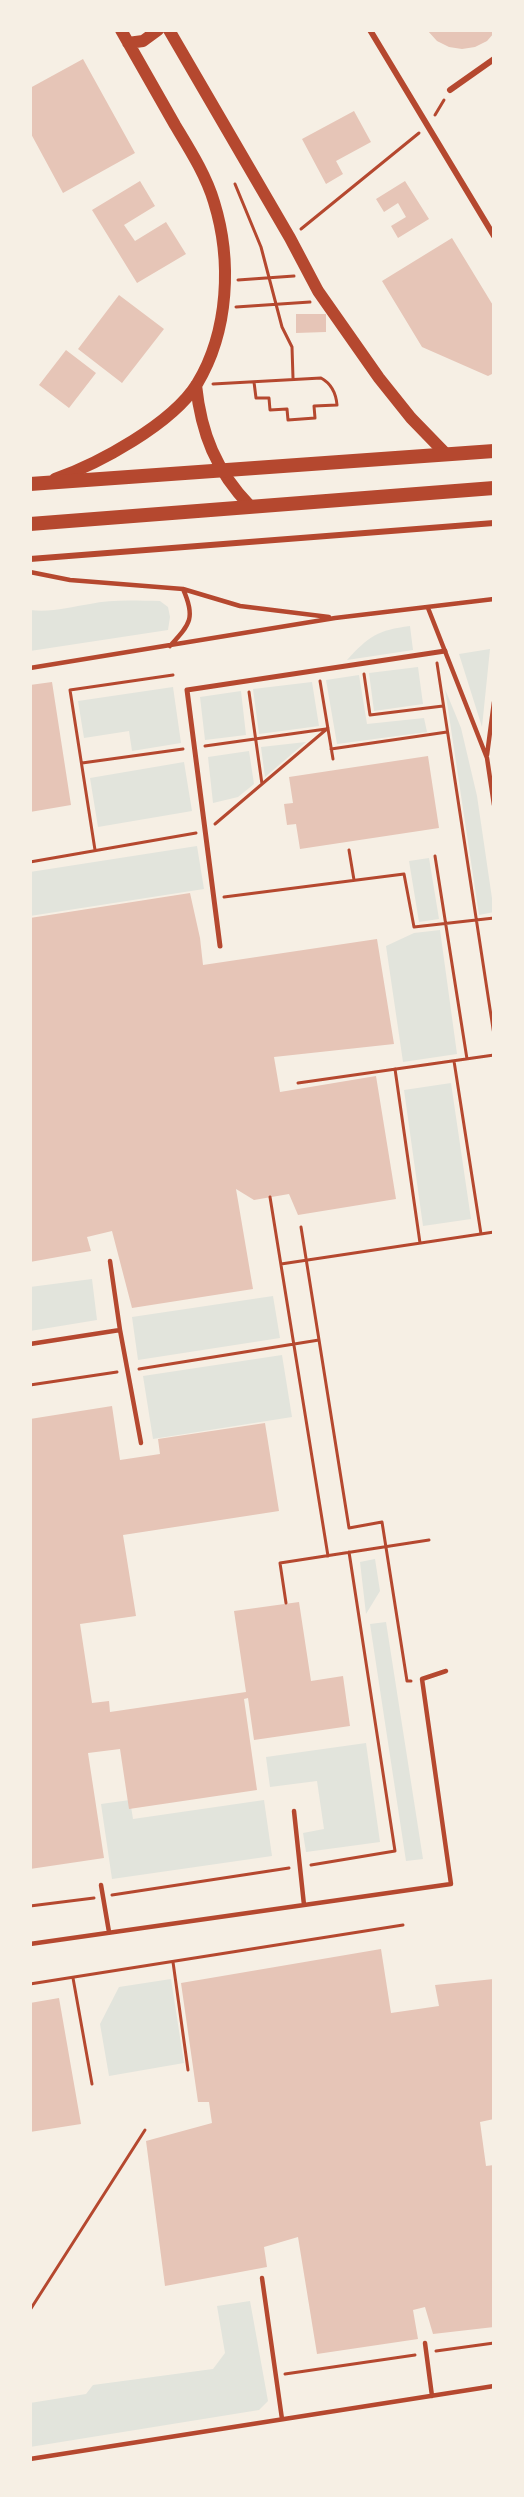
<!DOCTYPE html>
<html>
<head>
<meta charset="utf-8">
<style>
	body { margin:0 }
	#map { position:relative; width:524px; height:2497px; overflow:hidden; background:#f6efe4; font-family:"DejaVu Sans",sans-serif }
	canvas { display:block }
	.frame { position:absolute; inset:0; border:32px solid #f6efe4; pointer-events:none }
</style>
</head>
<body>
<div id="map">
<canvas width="524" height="2497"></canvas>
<div class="frame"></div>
</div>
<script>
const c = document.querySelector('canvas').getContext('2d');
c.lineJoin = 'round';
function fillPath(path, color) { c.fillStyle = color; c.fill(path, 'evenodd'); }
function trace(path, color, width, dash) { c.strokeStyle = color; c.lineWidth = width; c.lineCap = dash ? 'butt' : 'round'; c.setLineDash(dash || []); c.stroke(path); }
fillPath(new Path2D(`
	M160,601L168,607L170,617L168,630L30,651V610C50,613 70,607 90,604C112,599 138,601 160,601Z
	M410,626L413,650L347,660C369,636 378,630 410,626Z
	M490,649L482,727L459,654Z
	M418,667L423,704L374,711L369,673Z
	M359,675L367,724L424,718L427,732L337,744L326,680Z
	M312,682L319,726L259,734L253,689Z
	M173,687L181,743L132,751L129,731L84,738L78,701Z
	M445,689L461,728L477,796L494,912L479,915Z
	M241,691L246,735L205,740L200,697Z
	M306,742L265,777L261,747Z
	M249,751L254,784L238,797L213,803L208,757Z
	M184,762L192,811L98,827L90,778Z
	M197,846L204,889L30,916V872Z
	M429,858L439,919L419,922L409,861Z
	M440,930L457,1054L403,1062L386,946L414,933Z
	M451,1083L471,1219L423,1226L404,1090Z
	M92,1279L97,1320L30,1331V1287Z
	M273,1296L280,1338L138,1360L132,1317Z
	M282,1355L292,1417L153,1439L143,1376Z
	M375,1559L380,1591L366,1614L360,1562Z
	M386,1622L423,1859L406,1861L370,1624Z
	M366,1743L380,1842L306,1852L303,1833L324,1829L317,1781L270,1787L266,1757Z
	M130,1800L133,1819L264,1800L272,1856L112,1879L101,1804Z
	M171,1979L184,2063L109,2076L100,2024L119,1987Z
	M250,2301L268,2401L259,2410L30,2447V2403L86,2394L93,2385L213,2369L225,2353L217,2306Z`), '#e2e4dc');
fillPath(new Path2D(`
	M427,30H494V33L487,41L475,47L462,49L449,47L437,41Z
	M83,59L135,153L63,193L30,132V88Z
	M354,111L371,142L336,161L343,174L326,184L302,139Z
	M140,181L155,206L124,225L135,241L166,222L186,254L137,283L92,210Z
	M405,181L429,219L398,238L391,226L406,217L398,203L384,212L376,199Z
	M452,238L494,307V373L488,376L422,347L382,281Z
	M119,295L164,329L122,383L78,349Z
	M296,314H326V332L296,333Z
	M66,350L96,373L69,408L39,385Z
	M52,682L71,805L30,812V685Z
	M428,756L439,828L300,849L296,824L287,825L284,804L293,803L289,777Z
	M190,893L200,938L203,965L377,939L394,1044L274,1057L280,1092L376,1076L396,1199L298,1215L289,1194L254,1200L236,1189L253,1289L132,1308L112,1231L87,1237L91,1251L30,1262V918Z
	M112,1406L120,1460L160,1454L158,1439L265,1423L279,1511L123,1535L136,1616L80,1624L92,1703L109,1701L110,1712L246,1692L234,1611L299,1602L311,1681L343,1676L350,1726L254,1740L248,1698L244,1699L257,1790L129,1809L120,1749L88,1753L104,1858L30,1869V1419Z
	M381,1949L391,2013L439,2006L435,1985L494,1979V2119L480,2122L486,2166L494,2165V2327L433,2334L425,2307L413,2310L418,2339L317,2354L298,2237L264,2247L267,2267L165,2286L146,2141L212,2123L209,2102H198L181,1983Z
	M59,1998L81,2124L30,2132V2003Z`), '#e6c5b7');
trace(new Path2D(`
	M435,115L444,100
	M235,184L261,247L282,327L292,347L293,378
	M301,229L419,133
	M238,280L294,276
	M236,307L310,302
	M213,384L321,378C332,384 336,393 337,405L314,406L315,418L288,420L287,409L270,410L269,398H256L254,382
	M437,663L494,1035
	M364,674L370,715L443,706
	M320,681L333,759
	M249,692L262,784
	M205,746L326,729
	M331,749L447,732
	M82,763L183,749
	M215,824L328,728
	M95,850L70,690L173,675
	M349,850L354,880
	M435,856L467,1059
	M30,862L196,833
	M224,897L404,874L414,927L494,918
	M454,1061L481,1234
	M395,1069L420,1243
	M298,1083L494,1055
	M270,1197L328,1556
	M301,1227L349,1528L382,1522L407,1681H411
	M281,1264L494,1232
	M139,1369L319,1340
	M30,1385L117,1372
	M286,1603L280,1563L429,1540
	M311,1865L395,1851L349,1552
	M112,1895L289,1868
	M30,1906L94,1898
	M173,1962L188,2070
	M73,1978L92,2084
	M30,1984L403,1925
	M30,2310L145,2130
	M436,2351L494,2343
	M285,2374L415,2355`), '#b5482f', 3);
trace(new Path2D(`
	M30,572L70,580L183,589L240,606L329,617
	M428,608L487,758L494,805
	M170,646C190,624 196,618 183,589
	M30,668L335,618L494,599
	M487,755L494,702
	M120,1330L141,1443
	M30,1344L120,1330L110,1261
	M101,1885L109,1932
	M304,1905L451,1884L422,1679L446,1671
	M30,1944L304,1905L294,1811
	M262,2278L282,2419
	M425,2343L432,2396
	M30,2459L494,2386`), '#b5482f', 4.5);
trace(new Path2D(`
	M220,946L187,690L445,651`), '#b5482f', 5);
trace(new Path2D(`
	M370,30L494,236
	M450,90L494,59
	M30,559L494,523`), '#b5482f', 6);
trace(new Path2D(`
	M169,30L290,238L318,291L379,378L411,418L445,453
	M128,43L143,41L158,30
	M196,385C201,433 216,471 250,506
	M55,479C98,464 172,424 197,384C229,331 232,260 214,202C206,175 190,150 175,125C157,93 139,62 121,30`), '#b5482f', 12);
trace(new Path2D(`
	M30,484L494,451
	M30,524L494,488`), '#b5482f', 14);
</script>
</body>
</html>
